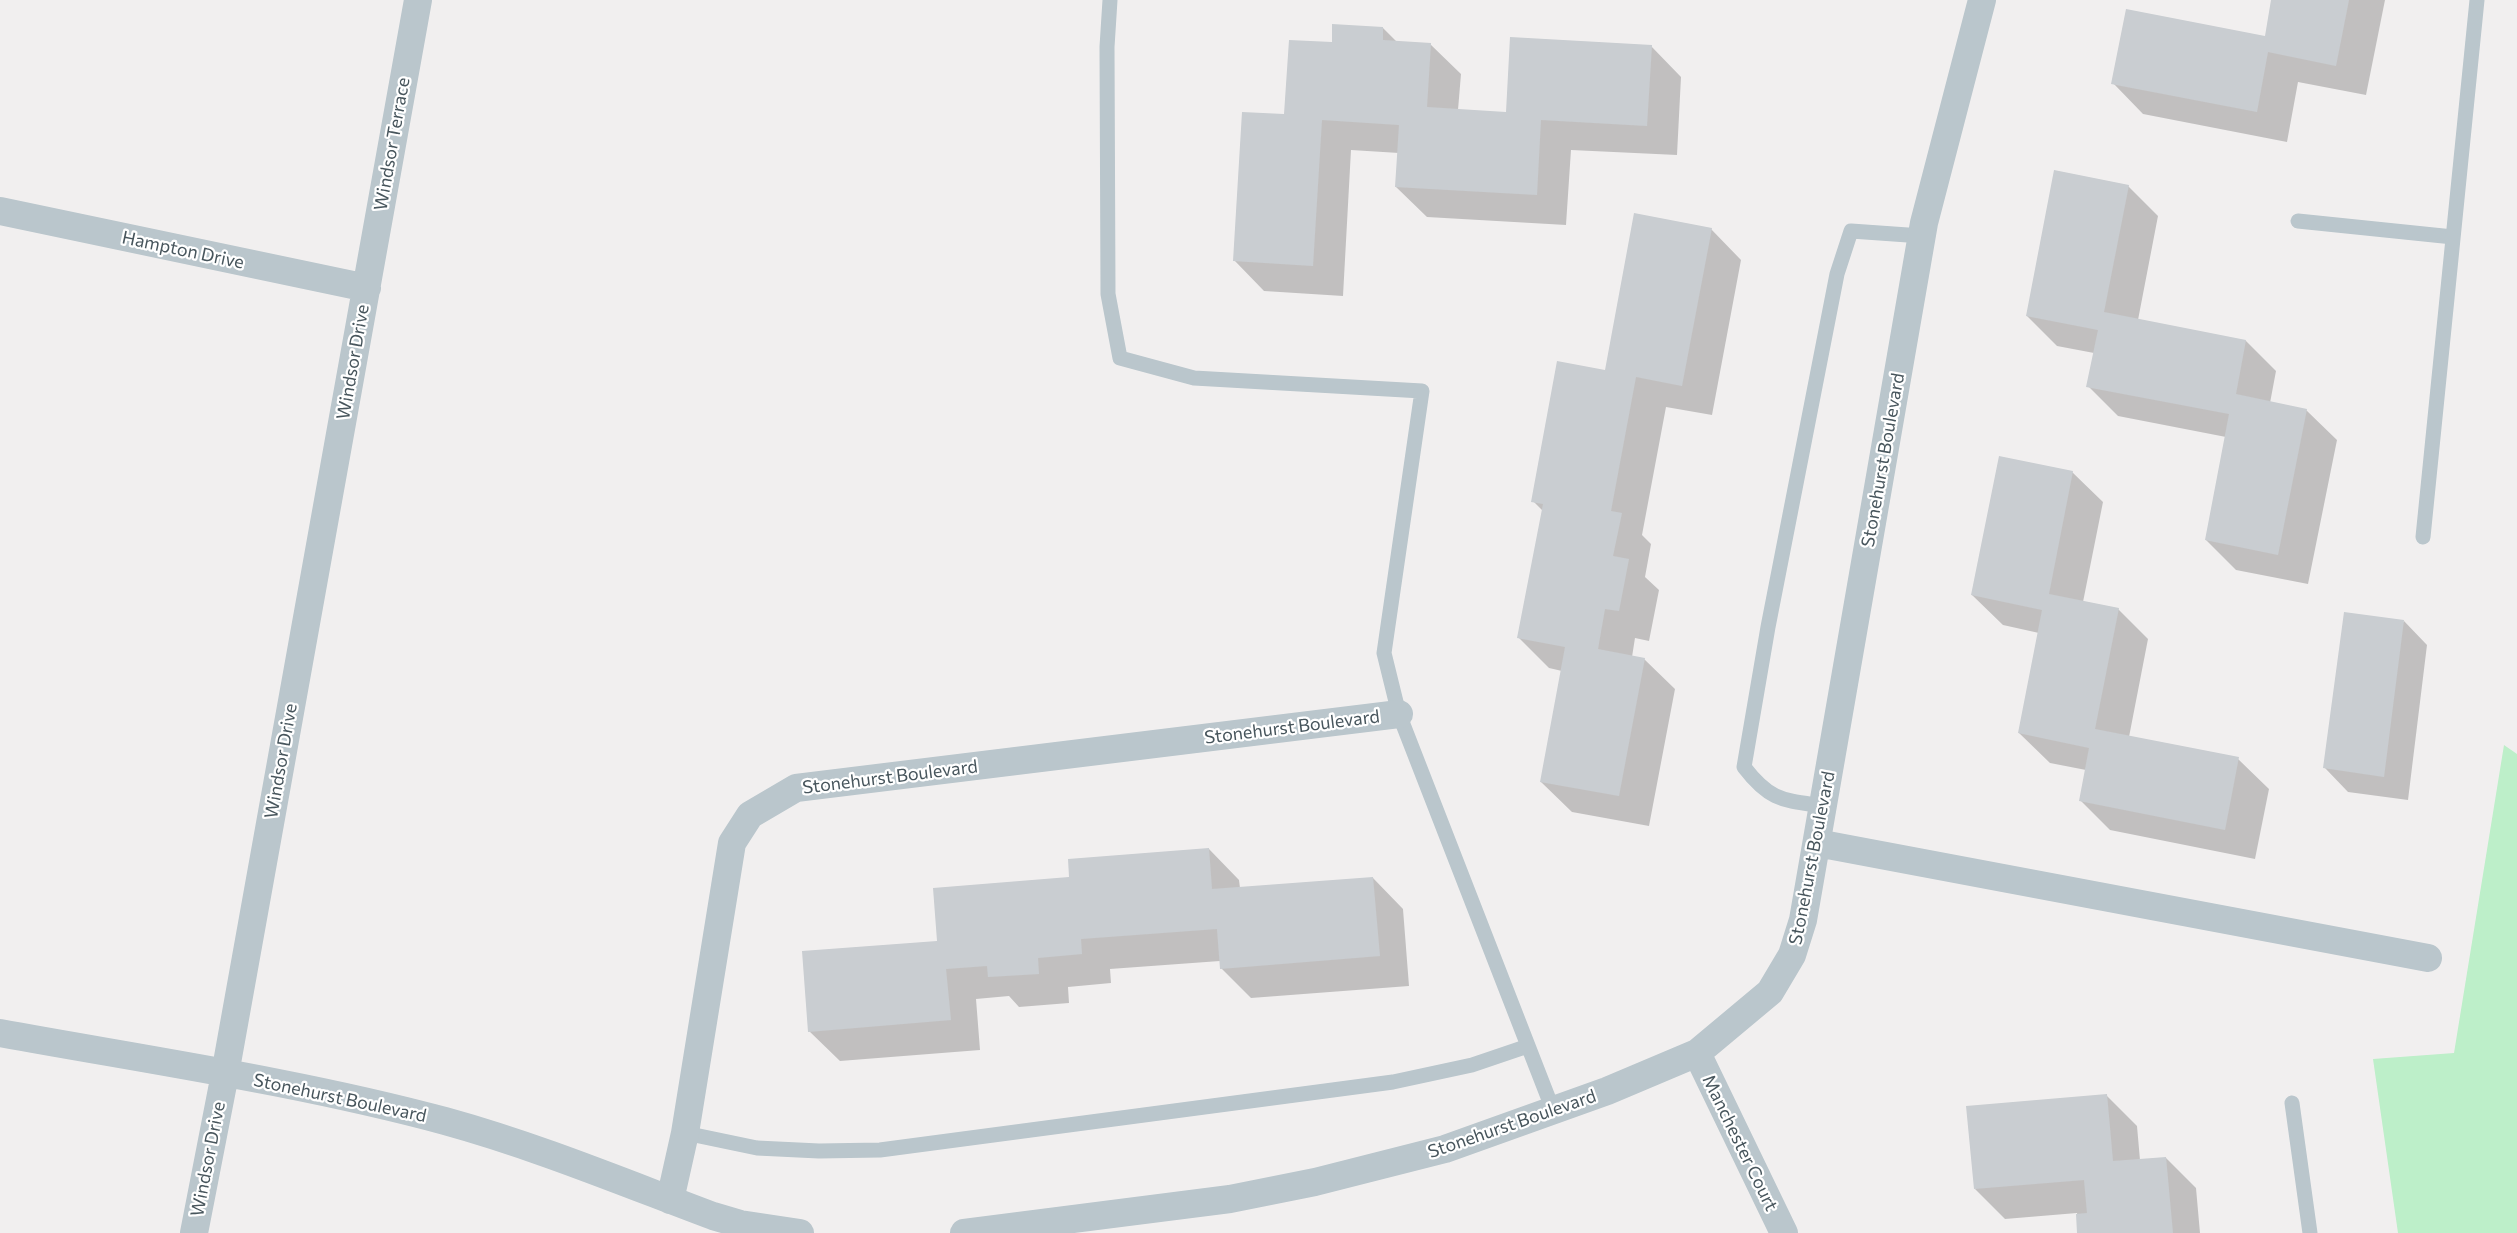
<!DOCTYPE html>
<html>
<head>
<meta charset="utf-8">
<style>
	body { margin:0 }
	canvas { display:block; background:#f1efef }
</style>
</head>
<body>
<canvas width="2517" height="1233"></canvas>
<script>
const c = document.querySelector('canvas').getContext('2d');
c.lineJoin = 'round';
function fillPath(path, color) { c.fillStyle = color; c.fill(path, 'evenodd'); }
function trace(path, color, width, dash) { c.strokeStyle = color; c.lineWidth = width; c.lineCap = dash ? 'butt' : 'round'; c.setLineDash(dash || []); c.stroke(path); }
function drawText(font, color, halo, rows, align = 'center') {
  c.font = font + ' Commissioner,sans-serif'; c.lineWidth = 4.5; c.setLineDash([]); c.textBaseline = 'middle'; c.strokeStyle = halo; c.fillStyle = color; for (const [text, x, y, turn = 0] of rows) {
    c.save(); c.translate(x, y); c.rotate((+turn || 0) * Math.PI / 180); c.textAlign = isNaN(turn) ? turn : align; if (halo) c.strokeText(text, 0, 0); c.fillText(text, 0, 0); c.restore();
  }
}
fillPath(new Path2D(`
	M2504,745L2517,754V1233H2398L2373,1059L2454,1053Z`), '#bdefc9');
fillPath(new Path2D(`
	M2273,0H2385L2366,95L2298,82L2287,142L2143,114L2113,83L2266,37Z
	M1383,28L1397,42L1430,44L1461,74L1458,110L1507,113L1651,46L1681,77L1677,155L1571,150L1566,225L1427,217L1396,187L1399,153L1351,150L1343,296L1264,291L1234,260L1286,116L1333,43Z
	M2128,186L2158,216L2138,320L2246,341L2276,371L2270,403L2306,410L2337,440L2308,584L2236,570L2206,540L2226,437L2118,416L2088,386L2094,353L2057,346L2027,316Z
	M1711,229L1741,260L1712,415L1666,407L1642,535L1651,544L1645,577L1659,590L1649,641L1635,638L1632,657L1644,659L1675,689L1649,826L1572,812L1541,782L1562,671L1549,668L1519,638L1543,511L1533,501L1606,371Z
	M2072,472L2103,502L2083,602L2118,609L2148,639L2129,737L2238,759L2269,789L2255,859L2110,830L2080,800L2086,770L2050,763L2019,733L2039,633L2003,625L1972,595Z
	M2404,621L2427,645L2408,800L2348,792L2325,768Z
	M1209,849L1239,880L1240,888L1373,878L1403,909L1409,986L1251,998L1221,968L1220,961L1110,969L1111,983L1068,987L1069,1003L1019,1007L1009,996L976,999L980,1050L840,1061L809,1031L938,942L1071,878Z
	M2106,1095L2137,1126L2140,1160L2166,1158L2196,1188L2200,1233H2079L2077,1213L2005,1219L1975,1189Z`), '#0003');
fillPath(new Path2D(`
	M2271,0H2349L2336,66L2268,52L2257,112L2111,84L2126,9L2265,36Z
	M1332,24L1383,27V40L1431,43L1427,107L1506,112L1510,37L1652,45L1647,126L1541,120L1537,195L1395,187L1399,125L1322,120L1313,266L1233,261L1242,112L1284,114L1289,40L1332,42Z
	M2054,170L2129,185L2104,312L2246,340L2236,394L2307,409L2278,555L2205,540L2229,414L2086,387L2098,330L2026,316Z
	M1634,213L1712,228L1682,386L1636,377L1611,511L1622,513L1613,556L1629,559L1619,611L1605,609L1598,649L1645,658L1619,796L1540,782L1565,647L1517,638L1543,504L1531,502L1557,361L1605,370Z
	M1999,456L2073,471L2049,594L2119,608L2095,729L2239,757L2225,830L2079,801L2089,748L2018,733L2042,610L1971,595Z
	M2344,612L2404,620L2384,777L2323,768Z
	M1209,848L1212,889L1373,877L1380,956L1220,969L1217,929L1081,939L1082,954L1038,958L1039,974L988,977L987,966L946,969L951,1020L808,1032L802,951L937,941L933,888L1069,877L1068,859Z
	M2107,1094L2113,1161L2166,1157L2173,1233H2077L2076,1214L2087,1213L2084,1180L1974,1189L1966,1106Z`), '#c9cdd1');
trace(new Path2D(`
	M1110,0L1107,47L1108,294L1120,358L1194,378L1422,391L1384,653L1399,714L1553,1110
	M2298,221L2453,237
	M2423,537L2477,0
	M1823,806C1783,800 1770,801 1744,767L1768,627L1837,274L1851,231L1922,236
	M2292,1103L2310,1233
	M685,1133L757,1148L819,1151L880,1150L1393,1082L1472,1065L1528,1046`), '#bac6cc', 15);
trace(new Path2D(`
	M0,211L367,288
	M1817,843L2428,958
	M0,1033C148,1060 300,1082 445,1121C536,1146 625,1183 713,1216L740,1224L800,1233
	M1697,1053L1784,1233
	M670,1200L685,1133L732,843L750,815L796,788L1399,714
	M194,1233L225,1074L418,0
	M964,1233L1230,1199L1315,1182L1445,1149L1607,1091L1697,1053L1770,992L1792,955L1803,920L1924,223L1982,0`), '#bac6cc', 28);
drawText('18px', '#47555c', '#fff', [
	["Windsor Terrace",392,144,-80],
	["Hampton Drive",183,250,12],
	["Windsor Drive",353,362,-80],
	["Stonehurst Boulevard",1883,460,-80],
	["Stonehurst Boulevard",1292,727,-7],
	["Windsor Drive",281,761,-80],
	["Stonehurst Boulevard",890,777,-7],
	["Stonehurst Boulevard",1812,858,-79],
	["Stonehurst Boulevard",340,1098,12],
	["Stonehurst Boulevard",1512,1124,-19],
	["Manchester Court",1740,1143,64],
	["Windsor Drive",208,1159,-79]
]);
</script>
</body>
</html>
